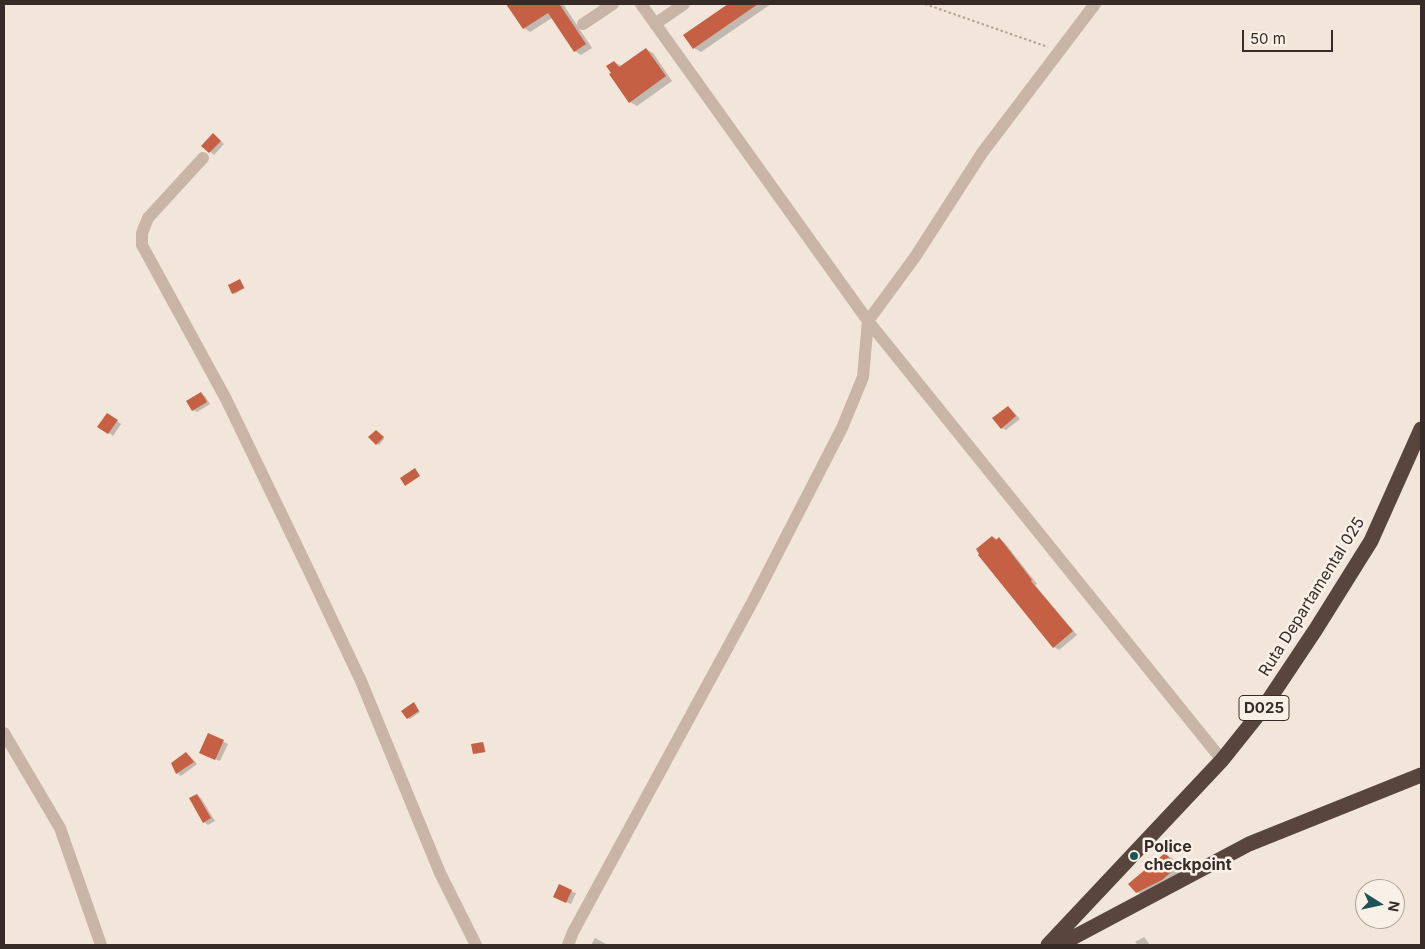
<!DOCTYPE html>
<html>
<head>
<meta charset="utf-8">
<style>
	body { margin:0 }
	#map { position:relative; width:1425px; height:949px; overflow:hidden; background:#f2e6db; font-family:Inter,sans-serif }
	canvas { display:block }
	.frame { position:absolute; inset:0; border:5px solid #362b27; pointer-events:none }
	.north { position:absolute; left:1355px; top:879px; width:50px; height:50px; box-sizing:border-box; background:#f9f0e7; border:1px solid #aba19a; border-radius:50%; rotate:100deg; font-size:14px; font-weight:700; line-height:20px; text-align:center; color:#362b27 }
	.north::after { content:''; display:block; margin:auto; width:18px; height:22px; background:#1d5557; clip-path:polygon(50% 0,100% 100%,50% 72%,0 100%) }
	.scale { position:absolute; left:1242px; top:30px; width:91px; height:22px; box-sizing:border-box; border:2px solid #362b27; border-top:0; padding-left:6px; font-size:15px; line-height:18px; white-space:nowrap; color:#362b27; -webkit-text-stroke:4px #f9f0e7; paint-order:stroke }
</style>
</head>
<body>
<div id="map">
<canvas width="1425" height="949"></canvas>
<div class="frame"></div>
<div class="north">N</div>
<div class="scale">50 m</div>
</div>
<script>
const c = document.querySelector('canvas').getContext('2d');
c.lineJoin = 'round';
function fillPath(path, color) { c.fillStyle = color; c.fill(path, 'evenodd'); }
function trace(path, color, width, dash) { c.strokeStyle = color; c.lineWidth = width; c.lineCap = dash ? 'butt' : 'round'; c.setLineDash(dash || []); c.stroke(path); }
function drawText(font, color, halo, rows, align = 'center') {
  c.font = font + ' Inter,sans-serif'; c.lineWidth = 5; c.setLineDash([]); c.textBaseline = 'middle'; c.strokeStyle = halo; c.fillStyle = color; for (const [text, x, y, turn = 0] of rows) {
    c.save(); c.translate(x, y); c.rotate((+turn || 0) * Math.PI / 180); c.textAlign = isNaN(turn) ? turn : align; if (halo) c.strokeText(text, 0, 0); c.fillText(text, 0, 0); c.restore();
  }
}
fillPath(new Path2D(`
	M508,4H563L592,48L581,55L575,51L552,18L530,32L524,28Z
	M730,4H771L701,52L694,48L685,35Z
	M646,49L653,53L672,81L637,106L630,102L613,73L614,62L622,66Z
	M217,138L224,144L214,155L203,146Z
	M240,280L245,288L235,294L233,293Z
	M201,393L205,396L210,404L197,412L193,410Z
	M1008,407L1012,410L1020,419L1006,430L1002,428Z
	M112,417L121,424L113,436L99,426Z
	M378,432L384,439L379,445L377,444Z
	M992,537L1004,542L1037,584L1035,585L1077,635L1059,650L1054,647Z
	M414,704L420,712L410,719L408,718Z
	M209,735L228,744L220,761L205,755Z
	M483,743L484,744L486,752L474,754Z
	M186,753L190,756L197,764L181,776L177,773L172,763Z
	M197,795L201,798L215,821L208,825L204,822Z
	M1165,854L1172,858L1183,871L1144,896L1137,892Z
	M571,891L576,893L571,904L559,899Z
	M1144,937L1150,945H1138L1135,942Z
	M595,938L608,945H591Z`), '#0003');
fillPath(new Path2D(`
	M506,4H562L560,5L586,44L574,52L548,13L523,29Z
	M728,4H758L693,49L683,35Z
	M646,48L666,76L629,103L609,74L611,73L606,66L614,61L619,67Z
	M213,133L221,141L209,153L201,146Z
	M240,279L244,288L232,294L228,285Z
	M201,392L207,402L192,411L186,401Z
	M1008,406L1016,416L1001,429L992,418Z
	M107,413L118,420L108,434L97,427Z
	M376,430L384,437L376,445L368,437Z
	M415,468L420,476L405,486L400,478Z
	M992,536L996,540L999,537L1032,580L1031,581L1073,631L1053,648L978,555L979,554L976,549Z
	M414,702L419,711L407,719L401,711Z
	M208,733L224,740L215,760L199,753Z
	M483,742L485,752L473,754L471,744Z
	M186,752L194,762L176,774L171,763Z
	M197,794L211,818L203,823L189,798Z
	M1165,853L1177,867L1162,880L1136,893L1128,884Z
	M559,884L572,890L566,903L553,897Z`), '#c56045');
trace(new Path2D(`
	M925,4L1048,47`), '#b59f91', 2, [2.5, 2.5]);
trace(new Path2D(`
	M641,4L868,321L1222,760
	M583,24L613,4
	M655,24L684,4
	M203,158L148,218L142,233V245L226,399L309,571L361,681L440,873L476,945
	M4,733L60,828L101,945
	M568,945L573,932L754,599L842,428L863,377L868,321L915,257L982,153L1095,4`), '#c9b5a7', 12);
trace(new Path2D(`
	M1048,945L1222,760L1262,710L1316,629L1371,541L1421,429
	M1059,945L1249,844L1421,775`), '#57453e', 15);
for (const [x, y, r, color] of [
	[1134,856,5,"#1d5557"]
]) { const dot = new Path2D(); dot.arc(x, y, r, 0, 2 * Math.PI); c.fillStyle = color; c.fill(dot); trace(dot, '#f9f0e7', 2); }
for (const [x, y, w] of [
	[1264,708,50]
]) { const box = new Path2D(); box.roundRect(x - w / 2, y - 12.5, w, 25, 4); c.fillStyle = '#f9f0e7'; c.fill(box); trace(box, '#362b27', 1); }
drawText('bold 15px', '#362b27', null, [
	["D025",1264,708]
]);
drawText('16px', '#362b27', '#f9f0e7', [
	["Ruta Departamental 025",1312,597,-58]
]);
drawText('bold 16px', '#362b27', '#f9f0e7', [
	["Police",1144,847],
	["checkpoint",1144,865]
], 'left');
</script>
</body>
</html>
